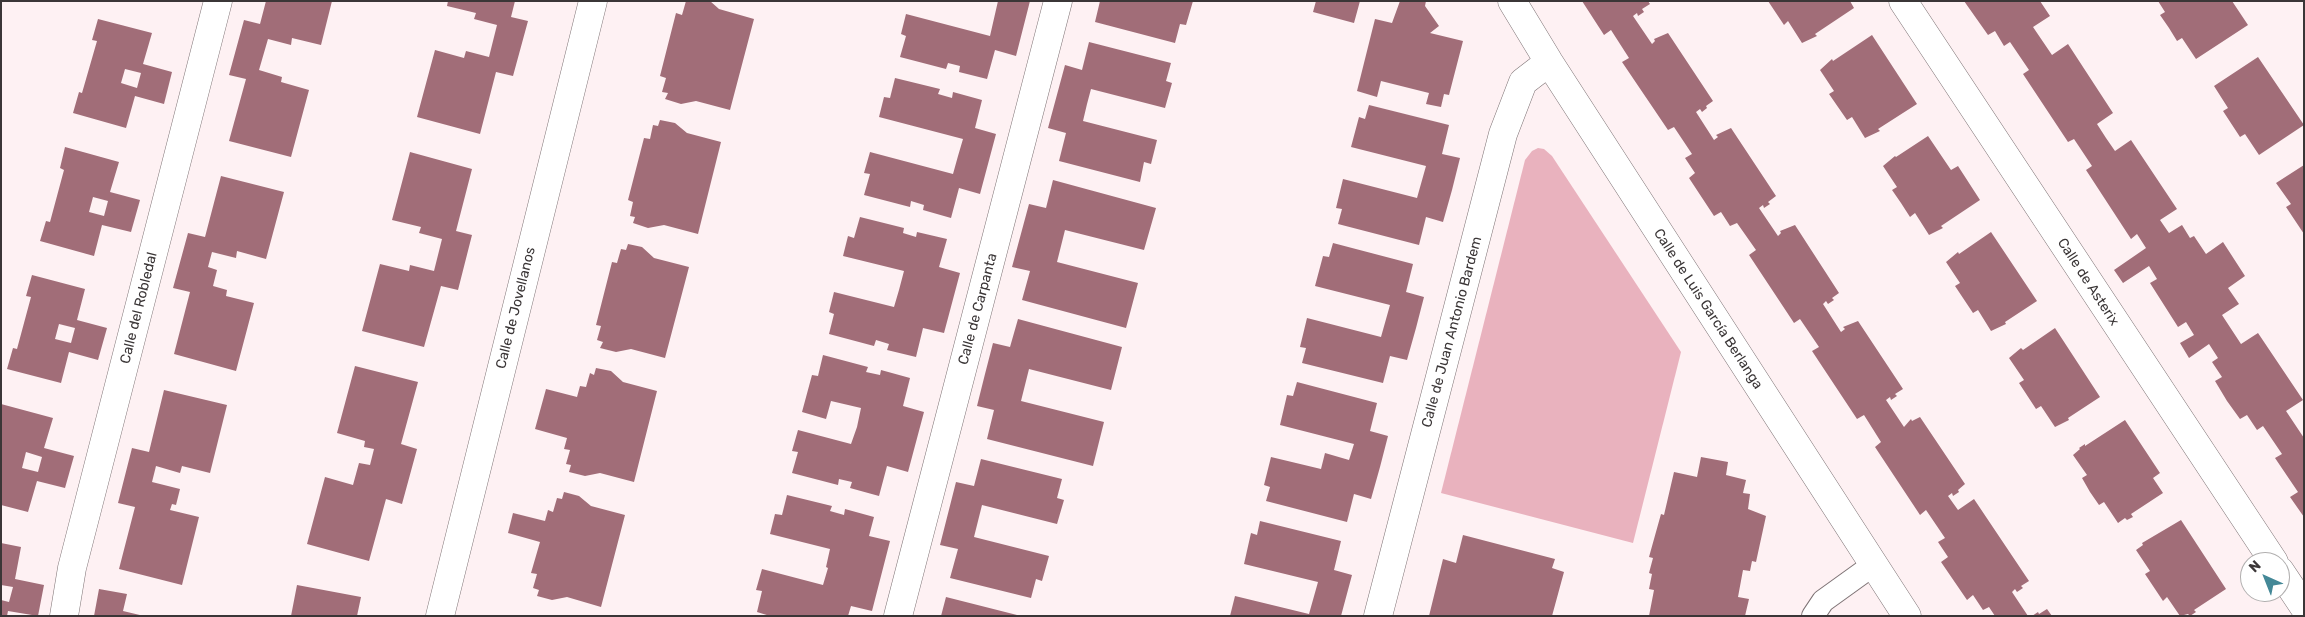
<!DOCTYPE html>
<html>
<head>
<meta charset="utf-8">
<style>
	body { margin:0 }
	#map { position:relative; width:2305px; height:617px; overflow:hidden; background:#fef1f3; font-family:Rubik,sans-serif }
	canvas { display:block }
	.frame { position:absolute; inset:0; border:2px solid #3b3637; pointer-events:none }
	.north { position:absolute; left:2240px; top:552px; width:50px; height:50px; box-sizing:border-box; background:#fff; border:1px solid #b1afaf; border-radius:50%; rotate:316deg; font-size:14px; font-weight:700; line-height:20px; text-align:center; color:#3b3637 }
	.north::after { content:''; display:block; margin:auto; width:18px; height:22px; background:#448897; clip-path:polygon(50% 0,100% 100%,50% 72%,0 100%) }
</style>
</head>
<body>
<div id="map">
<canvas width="2305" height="617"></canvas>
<div class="frame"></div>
<div class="north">N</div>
</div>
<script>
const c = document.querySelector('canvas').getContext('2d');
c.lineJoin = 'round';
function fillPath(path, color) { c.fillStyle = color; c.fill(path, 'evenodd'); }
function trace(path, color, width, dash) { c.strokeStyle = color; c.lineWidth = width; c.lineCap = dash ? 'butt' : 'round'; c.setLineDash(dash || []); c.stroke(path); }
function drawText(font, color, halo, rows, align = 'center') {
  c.font = font + ' Rubik,sans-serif'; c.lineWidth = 5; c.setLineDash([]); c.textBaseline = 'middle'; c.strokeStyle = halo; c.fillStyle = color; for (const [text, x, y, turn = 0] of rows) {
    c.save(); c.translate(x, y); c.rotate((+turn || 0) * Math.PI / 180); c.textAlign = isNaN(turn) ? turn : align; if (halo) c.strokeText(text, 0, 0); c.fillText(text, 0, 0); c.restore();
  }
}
fillPath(new Path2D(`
	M1538,148L1544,149L1552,156L1681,352L1633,543L1441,493L1525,160L1532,151Z`), '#e9b2be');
fillPath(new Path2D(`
	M266,1H332L321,45L292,38L291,45L268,39L259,70L282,77L281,82L309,90L291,157L229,141L246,79L229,75L244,20L260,24Z
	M448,1H515L511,17L528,21L513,76L496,72L480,134L417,117L435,50L464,58L466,51L489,57L497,25L474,19L476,13L447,6Z
	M686,1H710L719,9L754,19L730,110L696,101L681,104L665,99L668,93L662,92L666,78L660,76L676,13L682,15Z
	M998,1H1030L1016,56L995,50L987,79L959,72L960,66L948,63L946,69L900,57L906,36L901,34L906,14L990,36Z
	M1100,1H1193L1186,25L1180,24L1175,43L1095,22Z
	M1316,1H1360L1354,23L1313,12Z
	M1400,1H1426L1425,6L1439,26L1430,33L1463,41L1449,95L1444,94L1441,107L1426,104L1429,93L1381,81L1377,97L1357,91L1375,19L1392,23Z
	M1582,1H1648L1650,4L1642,9L1644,12L1638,16L1637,13L1633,16L1652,44L1655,41L1654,39L1668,33L1713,101L1706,106L1707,108L1702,112L1700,109L1696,112L1714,140L1718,137L1716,135L1731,128L1776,196L1768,202L1770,204L1764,208L1763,205L1759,208L1778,236L1781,233L1780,231L1795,225L1839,293L1832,298L1834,300L1828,304L1826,301L1823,304L1841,332L1845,329L1843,327L1858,321L1903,389L1895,394L1897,396L1891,400L1890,397L1886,400L1904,427L1911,419L1912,421L1920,417L1965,484L1958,490L1959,492L1953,496L1952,493L1948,496L1958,510L1974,499L2029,581L2021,586L2023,588L2017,592L2015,589L2012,592L2028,616H1995L1989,607L1983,610L1973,595L1967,600L1941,562L1948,557L1938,542L1945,538L1926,510L1920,515L1875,447L1881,442L1864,415L1857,419L1812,351L1819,347L1800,319L1794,323L1749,255L1756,250L1737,223L1730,226L1721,212L1714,216L1689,178L1695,173L1685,158L1692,154L1674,127L1668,130L1622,62L1629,58L1611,30L1604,35Z
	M1768,1H1850L1854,8L1815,34L1817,36L1802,43L1788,21L1784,25Z
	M1964,1H2040L2050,16L2033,27L2052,55L2068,44L2113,113L2097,124L2106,138L2115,151L2131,140L2177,209L2160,220L2169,233L2182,225L2190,238L2194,236L2206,254L2223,242L2245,276L2228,288L2239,304L2222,315L2241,344L2258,333L2303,400L2286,411L2304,438V517L2290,497L2298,492L2275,458L2282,454L2263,426L2257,430L2247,415L2240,419L2227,401L2215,381L2222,377L2212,362L2218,358L2209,344L2189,358L2180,343L2194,335L2186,322L2178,327L2150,283L2157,279L2149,266L2123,283L2114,270L2146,248L2137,234L2131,239L2086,170L2092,166L2074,139L2068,142L2023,74L2029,70L2010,42L2004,46L1995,31L1988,35Z
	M2158,1H2232L2248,25L2196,59L2182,38L2177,41L2169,28L2160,15L2165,12Z
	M98,19L152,33L143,64L172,72L164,104L135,96L126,128L73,113L79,92L82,93L97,41L92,40ZM125,69L141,73L137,88L121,83Z
	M1872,35L1917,104L1878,129L1880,131L1865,138L1852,117L1847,120L1829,94L1834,91L1820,70L1832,59L1833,61Z
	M1089,42L1171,63L1166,81L1172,83L1165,108L1091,89L1087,104L1083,121L1157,140L1151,164L1144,162L1140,182L1059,161L1066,133L1048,128L1065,65L1082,70Z
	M2258,57L2304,125L2259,155L2245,134L2240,137L2223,111L2228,108L2214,86Z
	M895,78L940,89L938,94L952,98L953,92L982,100L975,128L996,134L980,194L959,188L951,218L923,210L924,205L911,201L910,207L864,195L870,174L864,173L870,152L953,174L958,156L963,139L879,117L884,97L890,98Z
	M1369,105L1449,125L1442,154L1460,158L1452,190L1443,222L1426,217L1419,245L1338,224L1342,209L1336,208L1343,179L1417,198L1426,166L1351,147L1359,117L1365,119Z
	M660,120L675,123L687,133L721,142L698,234L664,225L648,228L633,223L635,217L630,216L633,202L628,200L644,138L650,139L653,125L658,126Z
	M1928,136L1951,170L1958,166L1980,200L1941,226L1943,228L1929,235L1915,213L1910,217L1901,203L1892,190L1897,187L1883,166L1895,156L1896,157Z
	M65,147L119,162L110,192L140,200L131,232L102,225L94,256L40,241L46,221L50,222L64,170L60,168ZM93,197L108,201L104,216L89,212Z
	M410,152L472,169L456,231L472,235L458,290L441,286L424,347L362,331L380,264L409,271L410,265L434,271L442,239L419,233L421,227L392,220Z
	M2304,165V234L2286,207L2291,204L2276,183Z
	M221,176L284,192L266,259L237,251L236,258L212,252L208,267L217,270L213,286L227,290L226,296L254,303L236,371L174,354L190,292L173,288L188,233L205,237Z
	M1053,180L1156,208L1144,250L1065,230L1057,262L1138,283L1126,328L1022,300L1030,271L1012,267L1029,204L1046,208Z
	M860,217L904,228L903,233L916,237L917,232L947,239L939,267L960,273L944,333L923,328L916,357L887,350L889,344L876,340L874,346L829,334L834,314L829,312L834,292L894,307L899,290L904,271L843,256L848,236L854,238Z
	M1991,232L2037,301L2005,322L2006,324L1991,331L1978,310L1973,313L1955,286L1960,283L1946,262L1958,252L1959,254Z
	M1333,243L1413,264L1406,292L1424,297L1416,328L1407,360L1390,356L1383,383L1302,363L1306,348L1300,347L1307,318L1381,337L1390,305L1315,286L1323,256L1329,257Z
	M628,244L642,247L654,258L689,267L665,358L631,349L616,352L600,348L603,342L597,340L601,326L596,325L612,262L617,263L621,249L626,250Z
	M32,275L85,289L77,320L107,328L98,360L69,352L61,383L7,369L13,348L17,349L31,297L26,296ZM59,324L75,328L71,343L55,339Z
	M1018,319L1122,347L1111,390L1029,369L1021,401L1104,422L1093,466L987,439L994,410L977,406L985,374L993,343L1010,347Z
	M2055,328L2100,397L2068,418L2069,420L2055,427L2041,406L2036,409L2019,383L2024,380L2009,358L2021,348L2023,350Z
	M823,355L868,367L866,372L880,375L881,370L910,378L903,406L924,412L908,472L887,466L879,496L850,488L852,482L839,479L838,485L792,473L798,452L792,451L798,430L851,444L857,427L861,408L831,401L826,419L802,412L812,375L818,376Z
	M355,366L418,382L401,444L417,449L402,504L386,499L369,561L307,544L325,477L353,485L359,463L370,465L374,449L364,447L365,441L337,433Z
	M596,368L611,371L623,382L657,391L634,482L600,473L585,476L569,472L571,465L566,464L570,450L564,449L567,438L535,429L546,389L577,397L580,386L586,387L590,373L594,375Z
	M1297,382L1377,403L1370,431L1388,436L1380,467L1371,499L1354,494L1347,522L1266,501L1270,487L1264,485L1271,457L1321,469L1325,453L1349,460L1354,444L1280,425L1287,395L1293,396Z
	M164,390L227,405L210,473L182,466L180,473L156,466L152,482L180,489L176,505L172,504L170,510L199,517L182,585L119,569L135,507L118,503L132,448L149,452Z
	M1,404L53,418L44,448L74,456L65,488L37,481L28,512L1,505ZM26,452L42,457L38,472L22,468Z
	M2125,420L2160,473L2153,478L2163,493L2131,514L2133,517L2127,520L2125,518L2118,523L2104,502L2099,505L2090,492L2082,478L2087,475L2073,455L2080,449L2079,448L2085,444V446Z
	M1701,457L1728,462L1726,475L1746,480L1743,493L1750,494L1748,509L1766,516L1756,562L1752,561L1750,571L1743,570L1738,597L1749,599L1745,616H1649L1654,590L1649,589L1652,574L1649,573L1653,558L1649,557L1661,514L1664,515L1674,472L1697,477Z
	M981,459L1062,479L1057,498L1064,500L1057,524L982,505L974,537L1049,556L1042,581L1036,579L1031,598L950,578L958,549L940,545L956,482L974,486Z
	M564,492L579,496L591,506L625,515L601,607L567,597L552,600L537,596L539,590L533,588L537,574L531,573L540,542L508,533L513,513L545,521L548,510L553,512L557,498L562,499Z
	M787,495L832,506L830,511L844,515L845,509L874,517L869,536L890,541L872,611L851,606L848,616H770L757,612L762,591L756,590L762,569L823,585L828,568L826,567L830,549L770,534L775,514L782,515Z
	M2181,520L2226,589L2194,610L2196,612L2190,616L2188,614L2180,616L2167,597L2163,601L2145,574L2150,571L2136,550L2143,545L2142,543Z
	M1260,521L1341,541L1334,570L1352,575L1341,616H1230L1235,596L1309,614L1318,582L1244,564L1251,533L1257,535Z
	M1463,535L1555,559L1552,568L1564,572L1552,616H1429L1443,559L1456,563Z
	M1,543L21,547L15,579L44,585L38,616L8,611L7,616H1V600L9,602L13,587L1,585Z
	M297,585L361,597L357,616H291Z
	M99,589L127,594L123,611L144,616H94Z
	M946,597L1017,615V616H941Z
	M2047,609L2052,616H2032L2038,612L2039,614Z`), '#a16d78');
const service = new Path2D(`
	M1813,616L1823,601L1873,565`);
const minor = new Path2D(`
	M1512,1L1549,62L1907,616
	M1903,1L2274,562
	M2280,571L2304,607
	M64,616L72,568L218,1
	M440,616L593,1
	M898,616L1058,1
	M1378,616L1503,134L1523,82L1549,62`);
trace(service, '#7f7476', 24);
trace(minor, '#7f7476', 29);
trace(service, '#fff', 22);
trace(minor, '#fff', 28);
drawText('14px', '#3b3637', '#fff', [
	["Calle de Asterix",2088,282,57],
	["Calle del Robledal",139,308,-76],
	["Calle de Jovellanos",516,308,-76],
	["Calle de Carpanta",978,309,-75],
	["Calle de Luis García Berlanga",1708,309,57],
	["Calle de Juan Antonio Bardem",1452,332,-75]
]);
</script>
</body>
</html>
